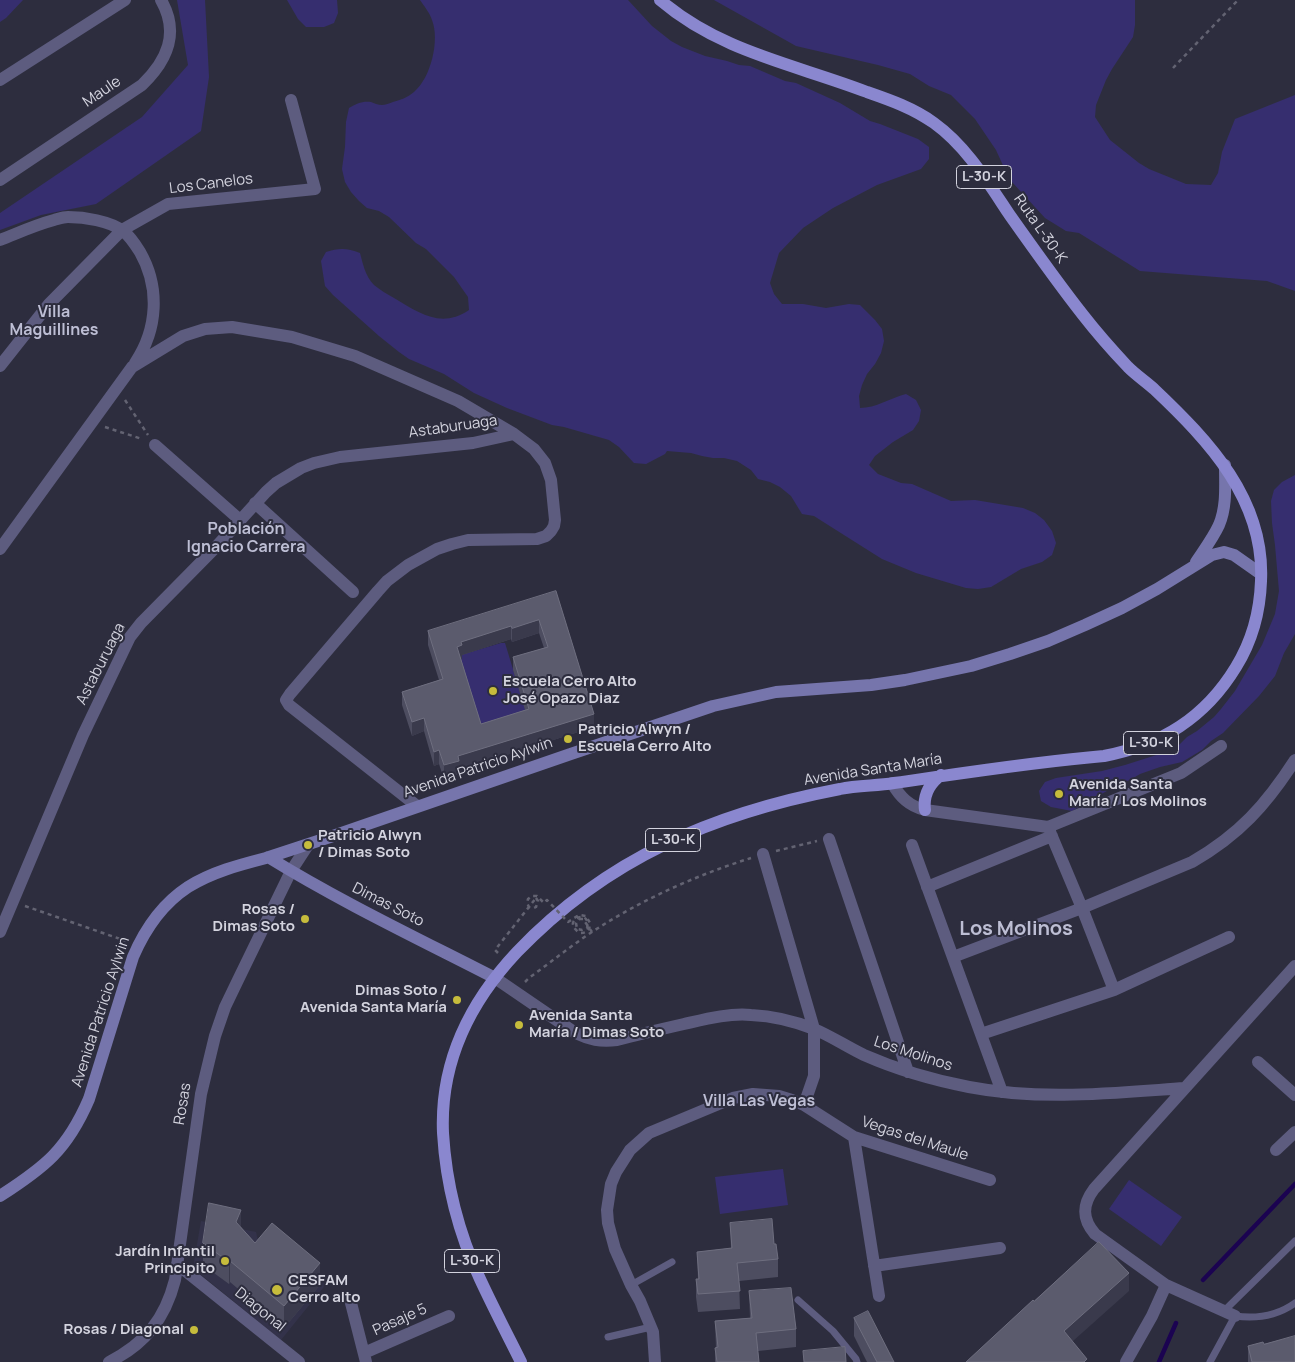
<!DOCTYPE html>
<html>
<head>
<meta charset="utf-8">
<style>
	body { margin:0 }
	canvas { display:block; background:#2d2d3e }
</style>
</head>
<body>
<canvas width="1295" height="1362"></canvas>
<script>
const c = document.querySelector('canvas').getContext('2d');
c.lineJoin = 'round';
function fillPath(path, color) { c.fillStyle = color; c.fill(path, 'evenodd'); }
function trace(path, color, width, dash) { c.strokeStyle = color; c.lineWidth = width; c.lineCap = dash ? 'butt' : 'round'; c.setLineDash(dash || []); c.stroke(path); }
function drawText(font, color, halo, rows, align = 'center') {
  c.font = font + ' Manrope,sans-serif'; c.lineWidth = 4; c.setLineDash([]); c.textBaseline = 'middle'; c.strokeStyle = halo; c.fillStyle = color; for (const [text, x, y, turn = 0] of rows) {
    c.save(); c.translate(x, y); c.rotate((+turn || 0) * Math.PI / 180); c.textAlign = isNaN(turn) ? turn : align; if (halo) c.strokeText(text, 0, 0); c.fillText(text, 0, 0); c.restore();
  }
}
fillPath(new Path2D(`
	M201,1221L256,1232L261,1254L274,1239L327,1283L281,1340L193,1268Z`), '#33324a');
fillPath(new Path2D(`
	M0,0H23L6,18L0,22Z
	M177,0H205L209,77L201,131L96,204L41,215L0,230V213L142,117L188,65Z
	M287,0H337L338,13L334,23L324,27H306L298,19Z
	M420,0H628L652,26L671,41L682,47L705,56L727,61L739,65L750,66L785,81L796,83L840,103L870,121L880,124L918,139L929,147V159L921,169L877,185L833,208L803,228L779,253L770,283L774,294L782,304H803L826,308L849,304L860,305L875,320L882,329L884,341L881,353L875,364L867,374L862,385L859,396L860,408C876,408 890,398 906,394L916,400L921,410L919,421L913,430L893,442L875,456L869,465L878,474L901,483L912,484L951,501L975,500L1023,508L1035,513L1044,520L1052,531L1056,543L1052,555L1042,562L1021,569L991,587L978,589L966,588L916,573L882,559L825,523L814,516L802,514L791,496L780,487L770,482L758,479L751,470L737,461L724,458H713L702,456L691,453L667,451L665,454L646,464L634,463L619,447L609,440L564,427L552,425L507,408L474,393L444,374L409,359L399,352L379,336L333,295L325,286L321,261L326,252C339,248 347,248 360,253C363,264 365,276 374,285C380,290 387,294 394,298C419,313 441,329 469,310L468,297L454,277L426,249L416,243L389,217L379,211L367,208L359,201L351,192L345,182L342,169L345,147L346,122L349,108C356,104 362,101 371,102C374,103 378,105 382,105C385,105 390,103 393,102C401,100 408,97 414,92C431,78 440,40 432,20C430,13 424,6 420,0Z
	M714,0H1135V25L1133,37L1112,69L1106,80L1096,105L1095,117L1110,140L1139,163L1149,169L1186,184L1211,185L1218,173L1222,152L1235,119L1295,95V291L1267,281L1140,271L1079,233L1066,231L1045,218L1012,182L1006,172L996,150L975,119L951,95L929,86L910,74L878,65L796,46Z
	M1295,475V634L1284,653L1275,676L1259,696L1223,733L1211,741L1202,750L1182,762L1160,767L1140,774L1130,780L1119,784L1072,811L1051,807L1041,801L1039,791L1045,782L1056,778L1102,771L1125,765L1169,751L1179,745L1187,737L1197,731L1214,717L1221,709L1235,691L1262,645L1275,614L1279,591L1275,545L1272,523L1271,501L1274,490L1282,482Z
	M501,643H505L526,712L478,727L457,661L461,655Z
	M783,1169L788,1205L720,1214L715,1177Z
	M1129,1180L1182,1217L1161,1246L1109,1209Z`), '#362e6f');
trace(new Path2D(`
	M1203,1280L1295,1184
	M1159,1362L1176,1323`), '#1b0351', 4.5);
trace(new Path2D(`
	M1173,68L1238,0
	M125,400L148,435
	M105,427L142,439
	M776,851L817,841
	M25,906L126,941
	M579,919H583L592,932
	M498,953L495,950L536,898
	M525,982L529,978C551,962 572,945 595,930C643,899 697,875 751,858`), '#636372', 2.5, [4, 4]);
trace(new Path2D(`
	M631,1285L672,1262
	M798,1300L833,1331L856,1359L857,1362
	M1224,1311L1295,1241
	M608,1337L651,1327
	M1210,1362L1235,1316C1257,1319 1277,1316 1295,1303`), '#5d5c7f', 7);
trace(new Path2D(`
	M0,80L125,0
	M0,180L142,85C167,61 180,33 161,0
	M0,240C18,233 35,225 54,220C58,219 63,217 68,217C84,217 110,221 123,231C130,236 135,244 140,252C160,287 158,329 135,363
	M0,366L49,304L122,230L168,204L315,189L291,100
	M155,445L240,520
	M255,503L353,592
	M0,549L132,367L183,336L205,329L232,327L292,337L355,356L458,401L514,434L534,449L545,463L551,480L555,520L554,526L551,531L546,536L537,539L468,540L452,544L437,549L408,565L387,581L378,591L290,694L286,700L289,705L417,806
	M892,783C900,797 909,806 925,810L1048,827L1181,773L1221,746
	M1048,827L1082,908L1114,990
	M829,839L908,1072
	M912,845L1002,1092
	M763,854L814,1029V1076L804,1105
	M927,887L1052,836
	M0,932L83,735L130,637L141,623L214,549L266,492L276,483L301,468L314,463L340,457L473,443L514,434
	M953,957L1082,908L1192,862C1239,835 1266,805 1295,760
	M495,978L574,1032C589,1040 601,1042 617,1040C640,1034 662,1029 684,1024C706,1019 729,1013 751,1015C773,1016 794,1021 814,1029C831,1036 847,1047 864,1055C898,1070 933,1080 969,1087C1041,1101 1113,1093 1185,1088
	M981,1034L1114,990L1229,937
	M1258,1062L1295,1095
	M854,1137L879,1296
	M1276,1150L1295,1132
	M177,1264L299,1362
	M874,1266L1000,1248
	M351,1303L366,1362
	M1235,1316L1166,1285L1095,1234C1082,1219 1082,1205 1094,1189L1295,966
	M364,1353L449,1316
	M109,1362C145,1344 165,1319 175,1280L201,1094L215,1036L225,1007L238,980L291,871L308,845
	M655,1362L653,1332L640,1301L631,1285L615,1249L608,1223L607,1210L611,1184L616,1172L630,1150L649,1133L733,1098L753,1094L779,1096L792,1100L804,1105L854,1137L990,1180
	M1126,1362L1152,1316L1166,1285`), '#5d5c7f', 12);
trace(new Path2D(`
	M1196,562C1204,550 1213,538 1219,525C1227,506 1225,485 1225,465
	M268,857C341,902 419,939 495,978
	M0,1196C45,1167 67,1150 89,1099L133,957C145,929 162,904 188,887C212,872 239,865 266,858C287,851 309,844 330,837C458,792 585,749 713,706L776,692L871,685L905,680L971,666L1010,654L1048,641L1085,625L1122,608L1157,589L1212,555L1224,552L1234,555L1261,574`), '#7675ac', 12);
trace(new Path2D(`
	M925,810C923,795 929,784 941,775
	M521,1362C507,1334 493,1307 480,1279C459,1234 446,1183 443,1133C440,1063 470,1002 517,952C607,858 714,813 840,789C858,785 876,786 894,783C964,773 1033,762 1104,756C1161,745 1205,718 1236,667C1252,641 1260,611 1261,581C1265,500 1209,441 1154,389C1145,381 1136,375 1128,367C1112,350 1097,333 1083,315C1057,282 1033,248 1009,214C987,181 966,146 934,123C913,108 890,100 867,92C794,64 721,52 660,0`), '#8a87cf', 12);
trace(new Path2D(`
	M536,898L538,901L536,907L534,908L529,907L527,903L528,899L532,896H537L544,903L547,900L568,922L579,915L586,916L590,923C590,930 587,933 580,933C559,920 592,907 587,928L582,930L577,929L576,923L579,919`), '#636372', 2.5, [4, 4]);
fillPath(new Path2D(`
	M556,591L594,727L459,770V774L444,779L439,764L434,766L424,731L412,736L402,705V692L439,680L428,645V631ZM539,633L544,648L513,657V670L525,710L481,724L461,659H462V655L511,639L512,642Z
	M730,1223L774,1244L778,1259V1277L739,1281L740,1309L698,1312L696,1297V1279H698L697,1252L731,1248Z
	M241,1227L255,1243L320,1285L284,1328L230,1282L229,1284L203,1265V1243Z
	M749,1291L796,1329V1347L758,1351L759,1362H715V1348H716L715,1321L750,1318Z
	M854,1318L894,1362H867L854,1336Z
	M1264,1344L1295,1362H1248V1346Z`), '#4d4d60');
fillPath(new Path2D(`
	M539,620V633L512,642V628Z
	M511,626V639L462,655V659L457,661V647L461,642Z
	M594,714V727L459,770V774L444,779V765L458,756Z
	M424,718V731L412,736V722Z
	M439,750V764L434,766V752Z
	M241,1210V1232L236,1222Z
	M230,1261V1282L229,1284V1262Z
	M320,1263V1285L284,1328V1306Z
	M1129,1273V1291L1064,1349V1331Z`), '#3a3a4c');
const building = new Path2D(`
	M556,591L594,714L458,756L459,761L444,765L439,750L434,752L424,718L412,722L402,692L443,679L428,631ZM539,620L548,647L513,657L529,709L481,724L457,647L462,645L461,642L511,626L512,628Z
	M209,1203L241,1210L236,1222L255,1243L272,1223L320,1263L284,1306L230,1261L229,1262L203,1243Z
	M772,1219L774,1244H776L778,1259L737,1263L740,1291L698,1294L696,1279H699L697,1252L732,1248L730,1223Z
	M1099,1242L1129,1273L1064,1331L1087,1359L1084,1362H966L1033,1300L1034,1301Z
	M791,1288L796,1329L756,1333L759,1362H717L715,1348L718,1347L715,1321L752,1318L749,1291Z
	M868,1311L894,1362H877L854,1318Z
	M1295,1336V1362H1252L1248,1346L1263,1342L1264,1344Z
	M845,1347L846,1362H804L803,1351Z`);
fillPath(building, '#5b5b6d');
trace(building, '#6e6e7f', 1);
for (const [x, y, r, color] of [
	[493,691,5,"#c6bc3c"],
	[568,739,5,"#c6bc3c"],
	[1059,794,5,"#c6bc3c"],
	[308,845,5,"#c6bc3c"],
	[305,919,5,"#c6bc3c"],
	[457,1000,5,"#c6bc3c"],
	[519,1025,5,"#c6bc3c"],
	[225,1261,5,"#c6bc3c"],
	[277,1290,6,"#c6bc3c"],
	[194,1330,5,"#c6bc3c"]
]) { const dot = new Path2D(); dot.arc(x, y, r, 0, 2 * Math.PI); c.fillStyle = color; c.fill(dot); trace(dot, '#2d2d3e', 2); }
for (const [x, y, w] of [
	[984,177,55],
	[1151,743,55],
	[673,840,55],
	[472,1261,55]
]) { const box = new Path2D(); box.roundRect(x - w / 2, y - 11.5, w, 23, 4); c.fillStyle = '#2d2d3e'; c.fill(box); trace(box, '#d3d3de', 1); }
drawText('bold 14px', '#d3d3de', null, [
	["L-30-K",984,177],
	["L-30-K",1151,743],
	["L-30-K",673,840],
	["L-30-K",472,1261]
]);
drawText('15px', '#d3d3de', '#2d2d3e', [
	["Maule",102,92,-34],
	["Los Canelos",211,184,-7],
	["Ruta L-30-K",1040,229,55],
	["Astaburuaga",453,427,-8],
	["Astaburuaga",101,664,-63],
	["Avenida Patricio Aylwin",478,768,-19],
	["Avenida Santa María",873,770,-9],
	["Dimas Soto",388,905,27],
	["Avenida Patricio Aylwin",101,1012,-72],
	["Los Molinos",913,1054,18],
	["Rosas",183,1104,-81],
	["Vegas del Maule",915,1139,18],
	["Diagonal",260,1310,39],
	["Pasaje 5",400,1320,-24]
]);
drawText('bold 15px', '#d3d3de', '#2d2d3e', [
	["Escuela Cerro Alto",503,682],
	["José Opazo Diaz",503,699],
	["Patricio Alwyn /",578,730],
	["Escuela Cerro Alto",578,747],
	["Avenida Santa",1069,785],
	["María / Los Molinos",1069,802],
	["Patricio Alwyn",318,836],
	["/ Dimas Soto",318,853],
	["Rosas /",295,910,"right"],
	["Dimas Soto",295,927,"right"],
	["Dimas Soto /",447,991,"right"],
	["Avenida Santa María",447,1008,"right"],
	["Avenida Santa",529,1016],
	["María / Dimas Soto",529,1033],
	["Jardín Infantil",215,1252,"right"],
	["Principito",215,1269,"right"],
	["CESFAM",288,1281],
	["Cerro alto",288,1298],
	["Rosas / Diagonal",184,1330,"right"]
], 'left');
drawText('bold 16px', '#bdbed4', '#2d2d3e', [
	["Villa",54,313],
	["Maguillines",54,331],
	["Población",246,530],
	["Ignacio Carrera",246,548],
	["Villa Las Vegas",759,1102]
]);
drawText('bold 20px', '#bdbed4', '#2d2d3e', [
	["Los Molinos",1016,929]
]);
</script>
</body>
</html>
